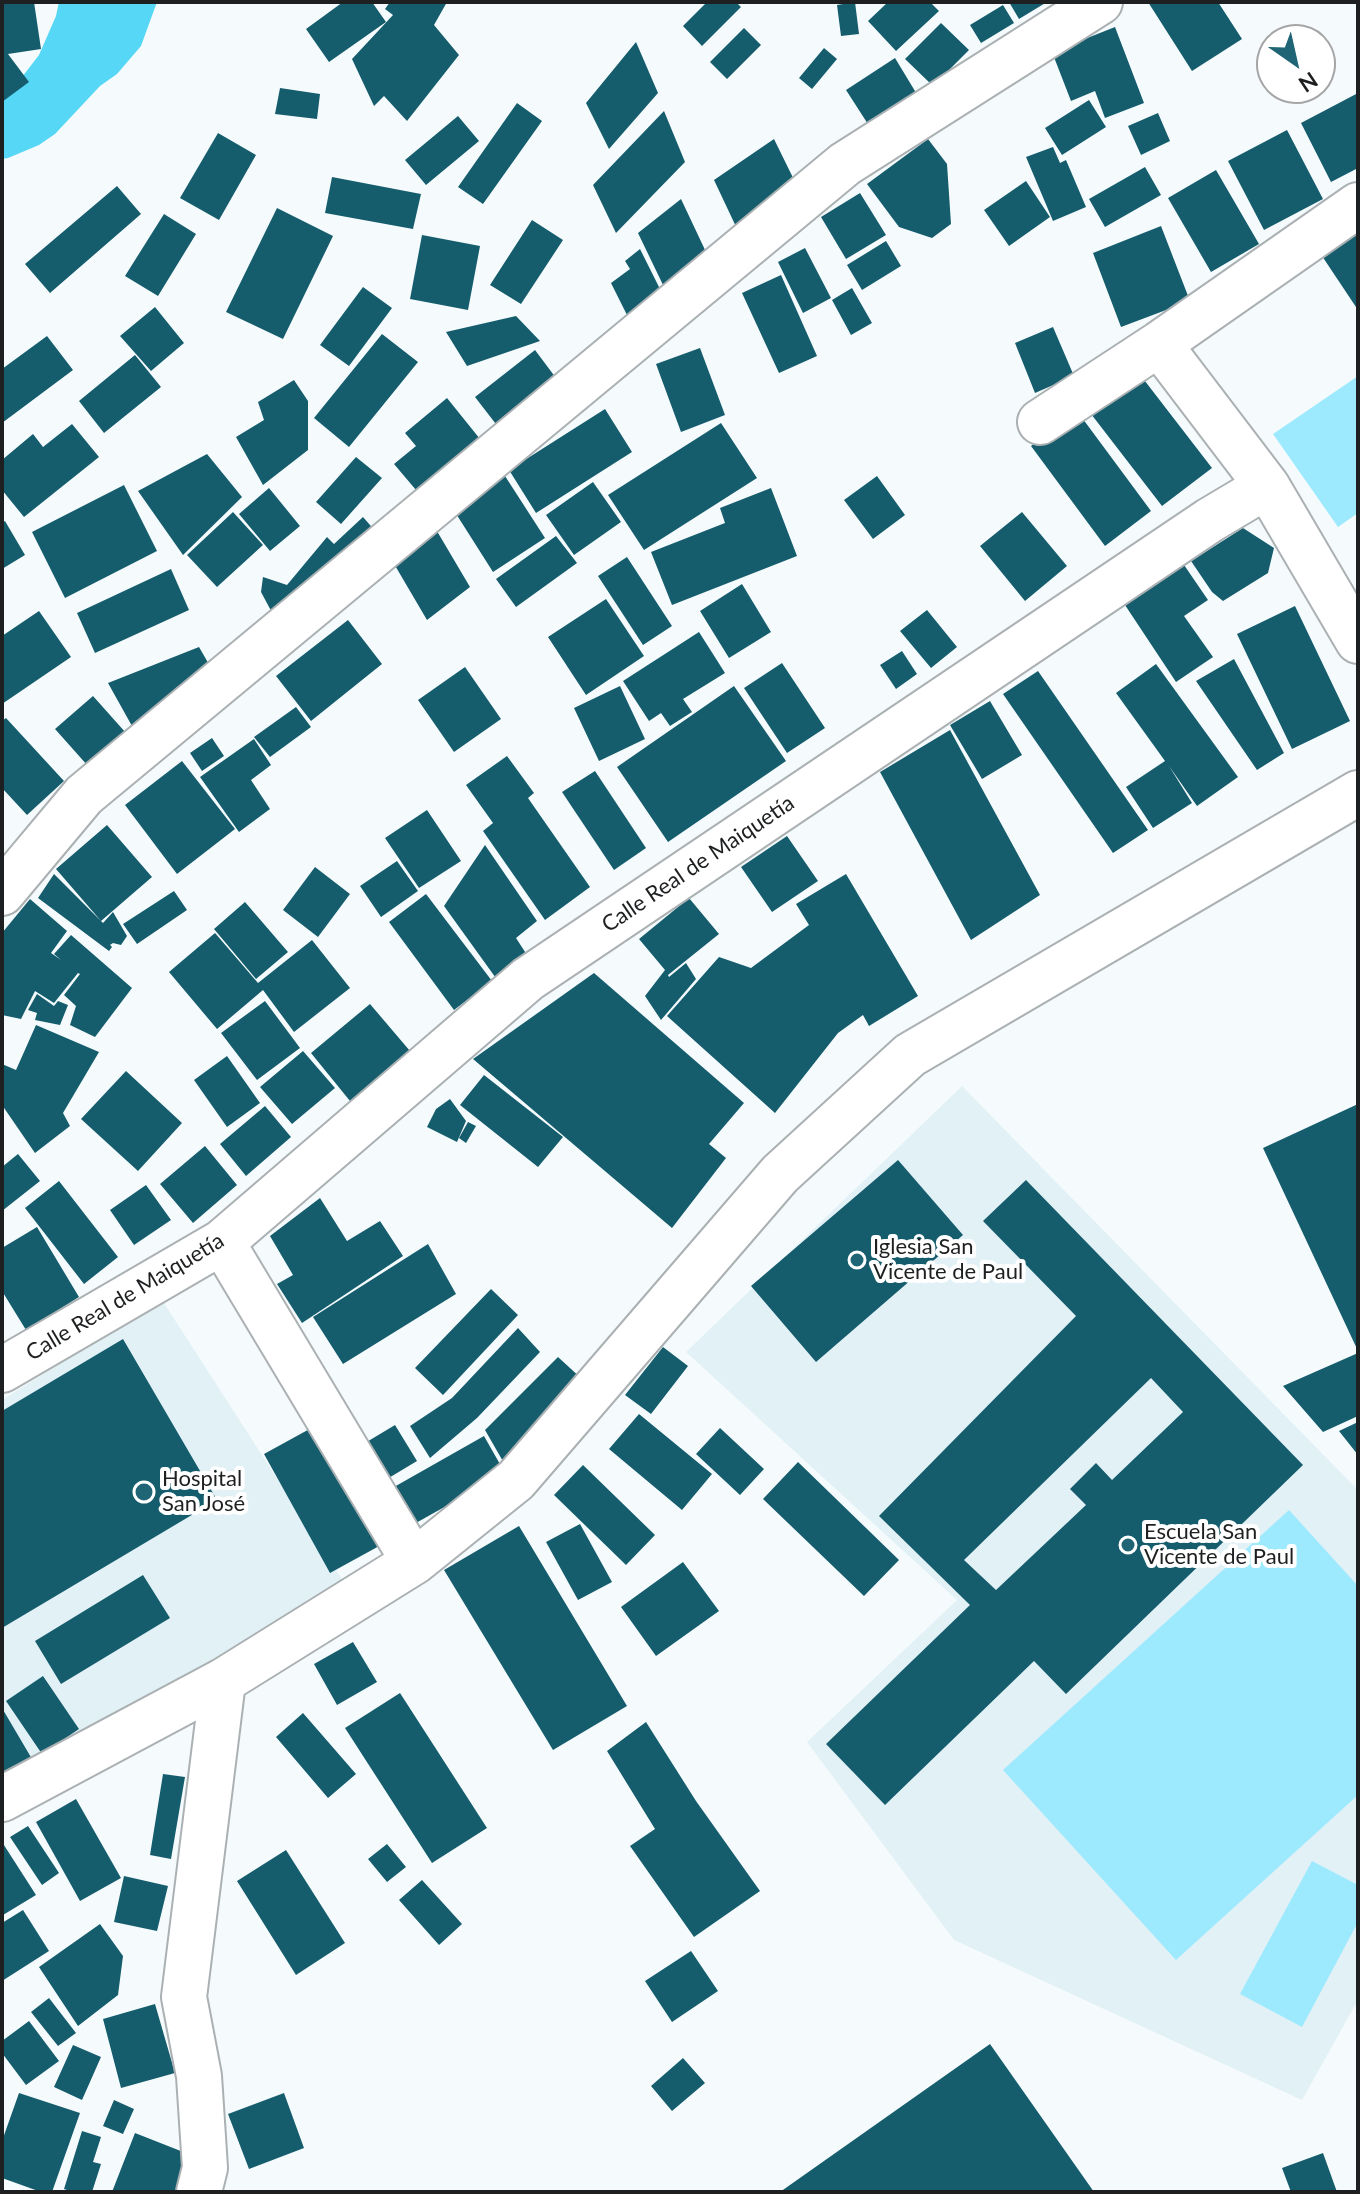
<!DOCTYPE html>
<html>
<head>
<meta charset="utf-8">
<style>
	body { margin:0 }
	#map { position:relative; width:1360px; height:2194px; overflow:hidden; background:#f5fbfd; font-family:Lato,sans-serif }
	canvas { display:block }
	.frame { position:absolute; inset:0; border:4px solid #1d1f20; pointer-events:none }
	.north { position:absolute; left:1256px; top:24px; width:80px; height:80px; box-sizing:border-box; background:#fff; border:2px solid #a5a5a6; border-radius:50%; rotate:146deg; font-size:22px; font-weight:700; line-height:32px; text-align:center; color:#1d1f20 }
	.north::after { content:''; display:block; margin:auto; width:28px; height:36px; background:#1f6575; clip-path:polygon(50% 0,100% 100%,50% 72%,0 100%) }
</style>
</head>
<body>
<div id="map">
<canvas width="1360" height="2194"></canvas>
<div class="frame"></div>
<div class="north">N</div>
</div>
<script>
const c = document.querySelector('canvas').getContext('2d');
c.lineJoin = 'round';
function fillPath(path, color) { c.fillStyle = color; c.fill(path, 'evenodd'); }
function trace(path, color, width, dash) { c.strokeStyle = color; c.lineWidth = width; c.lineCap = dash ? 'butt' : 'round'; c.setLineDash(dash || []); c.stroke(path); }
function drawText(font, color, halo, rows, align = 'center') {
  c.font = font + ' Lato,sans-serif'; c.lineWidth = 8; c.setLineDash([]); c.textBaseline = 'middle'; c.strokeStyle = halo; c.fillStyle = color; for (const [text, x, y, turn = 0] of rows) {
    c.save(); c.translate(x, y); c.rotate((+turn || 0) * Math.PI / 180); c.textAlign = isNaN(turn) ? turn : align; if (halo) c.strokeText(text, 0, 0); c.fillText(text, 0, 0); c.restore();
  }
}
fillPath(new Path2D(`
	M962,1086L1358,1490V2000L1302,2100L954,1940L807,1742L957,1600L686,1352Z
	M162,1300L345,1584L2,1785V1400Z`), '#e2f1f6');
fillPath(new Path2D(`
	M1358,376V513L1338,527L1273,434Z
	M1289,1510L1358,1586V1795L1176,1960L1003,1770Z
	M1312,1861L1358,1885V1922L1302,2027L1240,1994Z`), '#9deaff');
fillPath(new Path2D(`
	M59,2H157L141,46L117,74L100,86L55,134L39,145L8,158L2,159V103L39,55L56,16Z`), '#56d7f5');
fillPath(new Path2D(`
	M2,2H34L41,49L8,54L29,82L2,102Z
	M343,2H372L386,22L329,62L306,29Z
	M390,2H447L434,25L459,55L407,121L384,96L374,106L352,59L393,15L385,9Z
	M707,2H736L741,7L702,46L683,26Z
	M855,2L859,34L841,36L837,5Z
	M888,2H930L939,11L896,51L868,21Z
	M1009,2H1047L1019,19Z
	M1148,2H1218L1242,39L1192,71Z
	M1003,5L1014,23L981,43L970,25Z
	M941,23L969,50L933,86L905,59Z
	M1115,27L1144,103L1105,118L1095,91L1071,101L1052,52Z
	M744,28L761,45L727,79L710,62Z
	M636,42L658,93L609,149L586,103Z
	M824,48L837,59L812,89L799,78Z
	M895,58L918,96L875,135L846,90Z
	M280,88L320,94L317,119L275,114Z
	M1358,93V168L1331,182L1301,123Z
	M1089,100L1106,127L1062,155L1045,128Z
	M517,103L542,121L483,204L458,187Z
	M664,111L685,162L616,233L593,185Z
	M1158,113L1170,141L1141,155L1128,126Z
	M458,116L479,141L426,185L405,160Z
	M1287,130L1323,199L1264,230L1228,161Z
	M218,133L256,155L219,220L180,198Z
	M774,139L800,192L739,233L714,180Z
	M928,139L947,164L951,224L932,238L899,227L867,184Z
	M1053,147L1060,163L1066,160L1086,207L1053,221L1026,157Z
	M1145,167L1161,195L1105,227L1089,199Z
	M1216,170L1259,244L1211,272L1168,198Z
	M332,177L421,194L413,229L325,213Z
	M1026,181L1050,217L1009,246L984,210Z
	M117,186L141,214L50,293L25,264Z
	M860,193L886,235L846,259L821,217Z
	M681,199L706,252L664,287L638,233Z
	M277,208L333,236L283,339L226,312Z
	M164,214L196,234L158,296L125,276Z
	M532,220L563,240L521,304L490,285Z
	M1161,226L1190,301L1121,327L1093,253Z
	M1356,233L1358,236V310L1322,256Z
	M422,235L480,246L468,310L410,299Z
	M886,241L901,266L862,290L847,265Z
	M805,248L831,298L803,313L778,262Z
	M640,249L661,291L628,317L611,283L630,269L625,261Z
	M781,275L817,356L779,373L742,293Z
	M363,287L392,308L349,366L320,345Z
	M852,288L872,323L851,335L832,300Z
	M155,307L184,343L151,371L120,336Z
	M516,316L540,341L467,366L446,332Z
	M1053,327L1074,376L1035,393L1015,343Z
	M382,334L418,362L349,447L314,418Z
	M47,336L73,370L2,423V369Z
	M700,348L725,415L681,432L656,364Z
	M535,350L559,382L499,428L475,397Z
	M135,355L161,387L104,433L79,401Z
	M1138,372L1212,468L1162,506L1088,410Z
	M294,380L308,401V450L263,485L236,437L264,420L258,402Z
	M447,398L480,439L416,490L394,464L416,446L405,433Z
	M605,409L632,452L536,513L509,470Z
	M1077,411L1151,511L1105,546L1031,446Z
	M721,423L757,478L644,550L608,495Z
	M72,424L99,457L24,517L2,490V460L33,434L43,447Z
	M207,454L242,497L183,555L138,491Z
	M356,457L382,478L341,524L316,502Z
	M505,476L545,538L493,572L453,509Z
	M877,476L905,515L873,539L844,500Z
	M593,482L621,522L574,555L546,515Z
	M124,485L157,551L65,598L32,532Z
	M269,488L300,526L270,551L239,514Z
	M771,488L797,556L672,605L651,552L725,523L720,508Z
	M233,512L263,545L217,587L187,555Z
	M1022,512L1067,566L1025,601L980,546Z
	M363,517L377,533L276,620L261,592L263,577L287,585L327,537L334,544Z
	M5,521L25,555L2,569V523Z
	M431,521L470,587L427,620L390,557Z
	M1243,528L1274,548L1268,573L1223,601L1212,592L1191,561Z
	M556,536L577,563L516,607L496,579Z
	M627,557L672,626L643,645L598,576Z
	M1182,562L1208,600L1184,616L1213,657L1176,682L1123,602Z
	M171,569L189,610L95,653L77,613Z
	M742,584L771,632L729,658L700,611Z
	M606,599L644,656L586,695L548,637Z
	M1295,606L1350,721L1292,749L1237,634Z
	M927,610L957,647L931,668L900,631Z
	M39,611L71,657L2,704V636Z
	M348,620L382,664L311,721L276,676Z
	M699,632L725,673L683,699L692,712L670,726L661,713L649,721L623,681Z
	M199,647L214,673L137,735L108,683Z
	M902,651L917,674L896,689L880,665Z
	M1234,659L1284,753L1257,770L1196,681Z
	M782,663L825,728L787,753L744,688Z
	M1156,664L1238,777L1197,806L1169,766L1192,803L1153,828L1126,787L1165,761L1116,693Z
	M465,667L501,719L454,752L418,700Z
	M1038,671L1148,830L1113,853L1003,694Z
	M620,686L645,739L599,761L574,708Z
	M734,686L786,761L668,842L617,767Z
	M93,696L126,733L88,766L55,729Z
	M990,701L1022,755L982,779L950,725Z
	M296,707L311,727L270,757L254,737Z
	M6,718L64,781L27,815L2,788V721Z
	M950,730L1040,895L971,940L880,772Z
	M212,738L224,756L202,771L190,753Z
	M254,739L271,765L251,780L270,809L239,832L200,777Z
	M507,756L534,793L528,798L590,887L545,920L483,831L493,823L466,785Z
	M182,761L235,829L177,874L125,805Z
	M595,771L646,848L614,870L562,792Z
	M427,810L461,861L419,888L385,838Z
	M107,825L152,877L101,921L56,869Z
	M787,836L818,881L772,912L741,867Z
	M485,845L537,921L516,938L529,958L498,981L444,906Z
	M397,861L418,891L381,917L360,886Z
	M315,867L350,894L318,937L283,910Z
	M54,874L103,923L113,912L127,936L121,945L113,943L110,945L112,947L109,951L38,898Z
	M846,874L918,996L869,1026L863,1015L838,1033L775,1113L667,1016L719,957L751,968L809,925L796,904Z
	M174,891L187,910L137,944L123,924Z
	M426,894L492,981L454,1010L389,922Z
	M689,898L719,934L668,975L669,977L686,963L696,979L661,1020L645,996L665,970L639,939Z
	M30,899L67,931L51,953L61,960L54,954L71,935L132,988L95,1037L70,1025L76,1006L64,995L80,974L78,973L54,1003L35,991L21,1019L2,1015V933Z
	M245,902L288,952L256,979L214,929Z
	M215,933L258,983L312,940L350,988L294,1032L263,990L217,1029L169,972Z
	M594,973L744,1103L709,1144L726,1158L672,1228L473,1059Z
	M37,994L54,1006L58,1001L68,1005L60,1025L35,1020L37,1013L28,1010Z
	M265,1001L300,1048L257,1080L221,1033Z
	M370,1004L410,1051L350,1101L311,1053Z
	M36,1025L99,1052L63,1113L70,1126L35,1153L2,1105V1064L16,1070Z
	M303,1051L335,1088L292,1124L260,1087Z
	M227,1056L260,1103L227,1127L194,1080Z
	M126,1071L182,1123L138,1171L81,1119Z
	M484,1075L563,1137L538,1167L460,1105Z
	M450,1099L466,1121L457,1142L427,1127L436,1109Z
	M1358,1104V1351L1263,1148Z
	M265,1106L291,1137L246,1176L220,1144Z
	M468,1122L476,1126L466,1143L459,1138Z
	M205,1146L237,1185L193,1223L160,1184Z
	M18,1154L40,1181L2,1211V1167Z
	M898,1160L963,1235L816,1362L751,1286Z
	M1026,1180L1303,1465L1066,1694L1034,1661L885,1805L826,1744L970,1605L879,1516L1076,1316L983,1221ZM1151,1378L1183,1412L1112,1480L1096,1463L1070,1489L1086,1505L996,1590L964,1560Z
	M59,1181L118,1257L84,1284L25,1208Z
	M146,1185L171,1220L134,1245L110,1210Z
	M320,1198L347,1241L380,1221L403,1256L302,1323L277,1284L293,1275L270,1236Z
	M37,1227L79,1297L26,1330L2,1291V1248Z
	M428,1244L456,1294L343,1364L313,1317Z
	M491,1289L518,1315L443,1395L415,1368Z
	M518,1328L540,1352L477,1418L430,1458L410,1426L452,1398Z
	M123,1339L217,1500L2,1628V1411Z
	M663,1347L688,1366L651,1414L625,1395Z
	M1358,1353V1416L1323,1432L1283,1386Z
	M558,1357L582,1379L508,1470L485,1430Z
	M639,1414L712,1474L682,1510L609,1449Z
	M1358,1422V1455L1339,1431Z
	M395,1425L417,1461L382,1482L360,1446Z
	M315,1426L381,1545L330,1573L264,1454Z
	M720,1428L764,1469L740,1495L696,1454Z
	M484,1436L505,1473L407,1528L387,1491Z
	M798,1462L899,1560L864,1596L763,1499Z
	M583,1465L655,1535L626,1565L554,1495Z
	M580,1524L612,1582L578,1600L546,1542Z
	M519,1526L627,1706L553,1750L444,1570Z
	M683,1562L719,1611L656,1656L621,1607Z
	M143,1575L170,1618L61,1684L35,1641Z
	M353,1642L377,1682L337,1705L314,1664Z
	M43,1676L79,1729L42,1754L6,1701Z
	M400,1693L487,1828L432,1863L345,1728Z
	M2,1708L32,1759L2,1777Z
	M303,1713L356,1774L328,1798L276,1737Z
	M646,1722L696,1801L760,1891L694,1937L630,1846L655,1829L607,1751Z
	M163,1774L185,1777L171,1859L150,1855Z
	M76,1799L121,1878L80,1901L36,1822Z
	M28,1826L59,1873L42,1885L10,1837Z
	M2,1842L36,1895L3,1915L2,1912Z
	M387,1844L406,1867L387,1882L368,1859Z
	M286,1850L345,1943L296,1975L237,1881Z
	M124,1876L168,1886L157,1931L114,1922Z
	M422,1880L462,1924L439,1945L399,1900Z
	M23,1910L49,1951L2,1981V1923Z
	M100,1924L123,1956L118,1995L78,2026L39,1967Z
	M691,1951L718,1991L672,2022L645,1981Z
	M49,1998L76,2033L58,2046L31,2012Z
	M155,2004L175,2073L121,2088L103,2019Z
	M29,2021L59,2061L26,2085L2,2053V2041Z
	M990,2044L1094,2192H780Z
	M73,2045L101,2057L82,2100L54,2087Z
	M683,2058L705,2083L672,2111L651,2086Z
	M19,2093L80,2113L52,2192H41L2,2178V2141Z
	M284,2093L304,2148L249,2169L228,2114Z
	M114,2100L134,2109L123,2134L103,2126Z
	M82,2131L101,2137L93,2162L101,2164L92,2192H73L64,2189Z
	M135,2133L196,2157L182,2192H112Z
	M1323,2153L1337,2192H1291L1282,2168Z`), '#155d6d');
const minor = new Path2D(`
	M1159,344L1267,486
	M1040,422L1159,344L1358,205
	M2,893L84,795L845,164L1100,2
	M222,1242L414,1562
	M2,1370L222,1242L528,979L1210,520L1267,486L1358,641
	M2,1799L223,1681L414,1562L516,1480L780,1174L910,1055L1358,793
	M199,2192L205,2168L199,2076L184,1997L223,1681`);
trace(minor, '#abb1b3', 48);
trace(minor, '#fff', 44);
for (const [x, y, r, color] of [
	[857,1260,8,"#1f6575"],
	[144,1492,10,"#1f6575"],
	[1128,1545,8,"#1f6575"]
]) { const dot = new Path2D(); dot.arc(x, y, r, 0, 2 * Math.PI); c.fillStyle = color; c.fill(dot); trace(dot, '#fff', 3); }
drawText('22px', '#1d1f20', '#fff', [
	["Calle Real de Maiquetía",698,864,-34],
	["Calle Real de Maiquetía",125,1297,-31]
]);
drawText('22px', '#1d1f20', '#fff', [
	["Iglesia San",873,1247],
	["Vicente de Paul",873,1272],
	["Hospital",162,1479],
	["San José",162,1504],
	["Escuela San",1144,1532],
	["Vicente de Paul",1144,1557]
], 'left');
</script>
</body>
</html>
